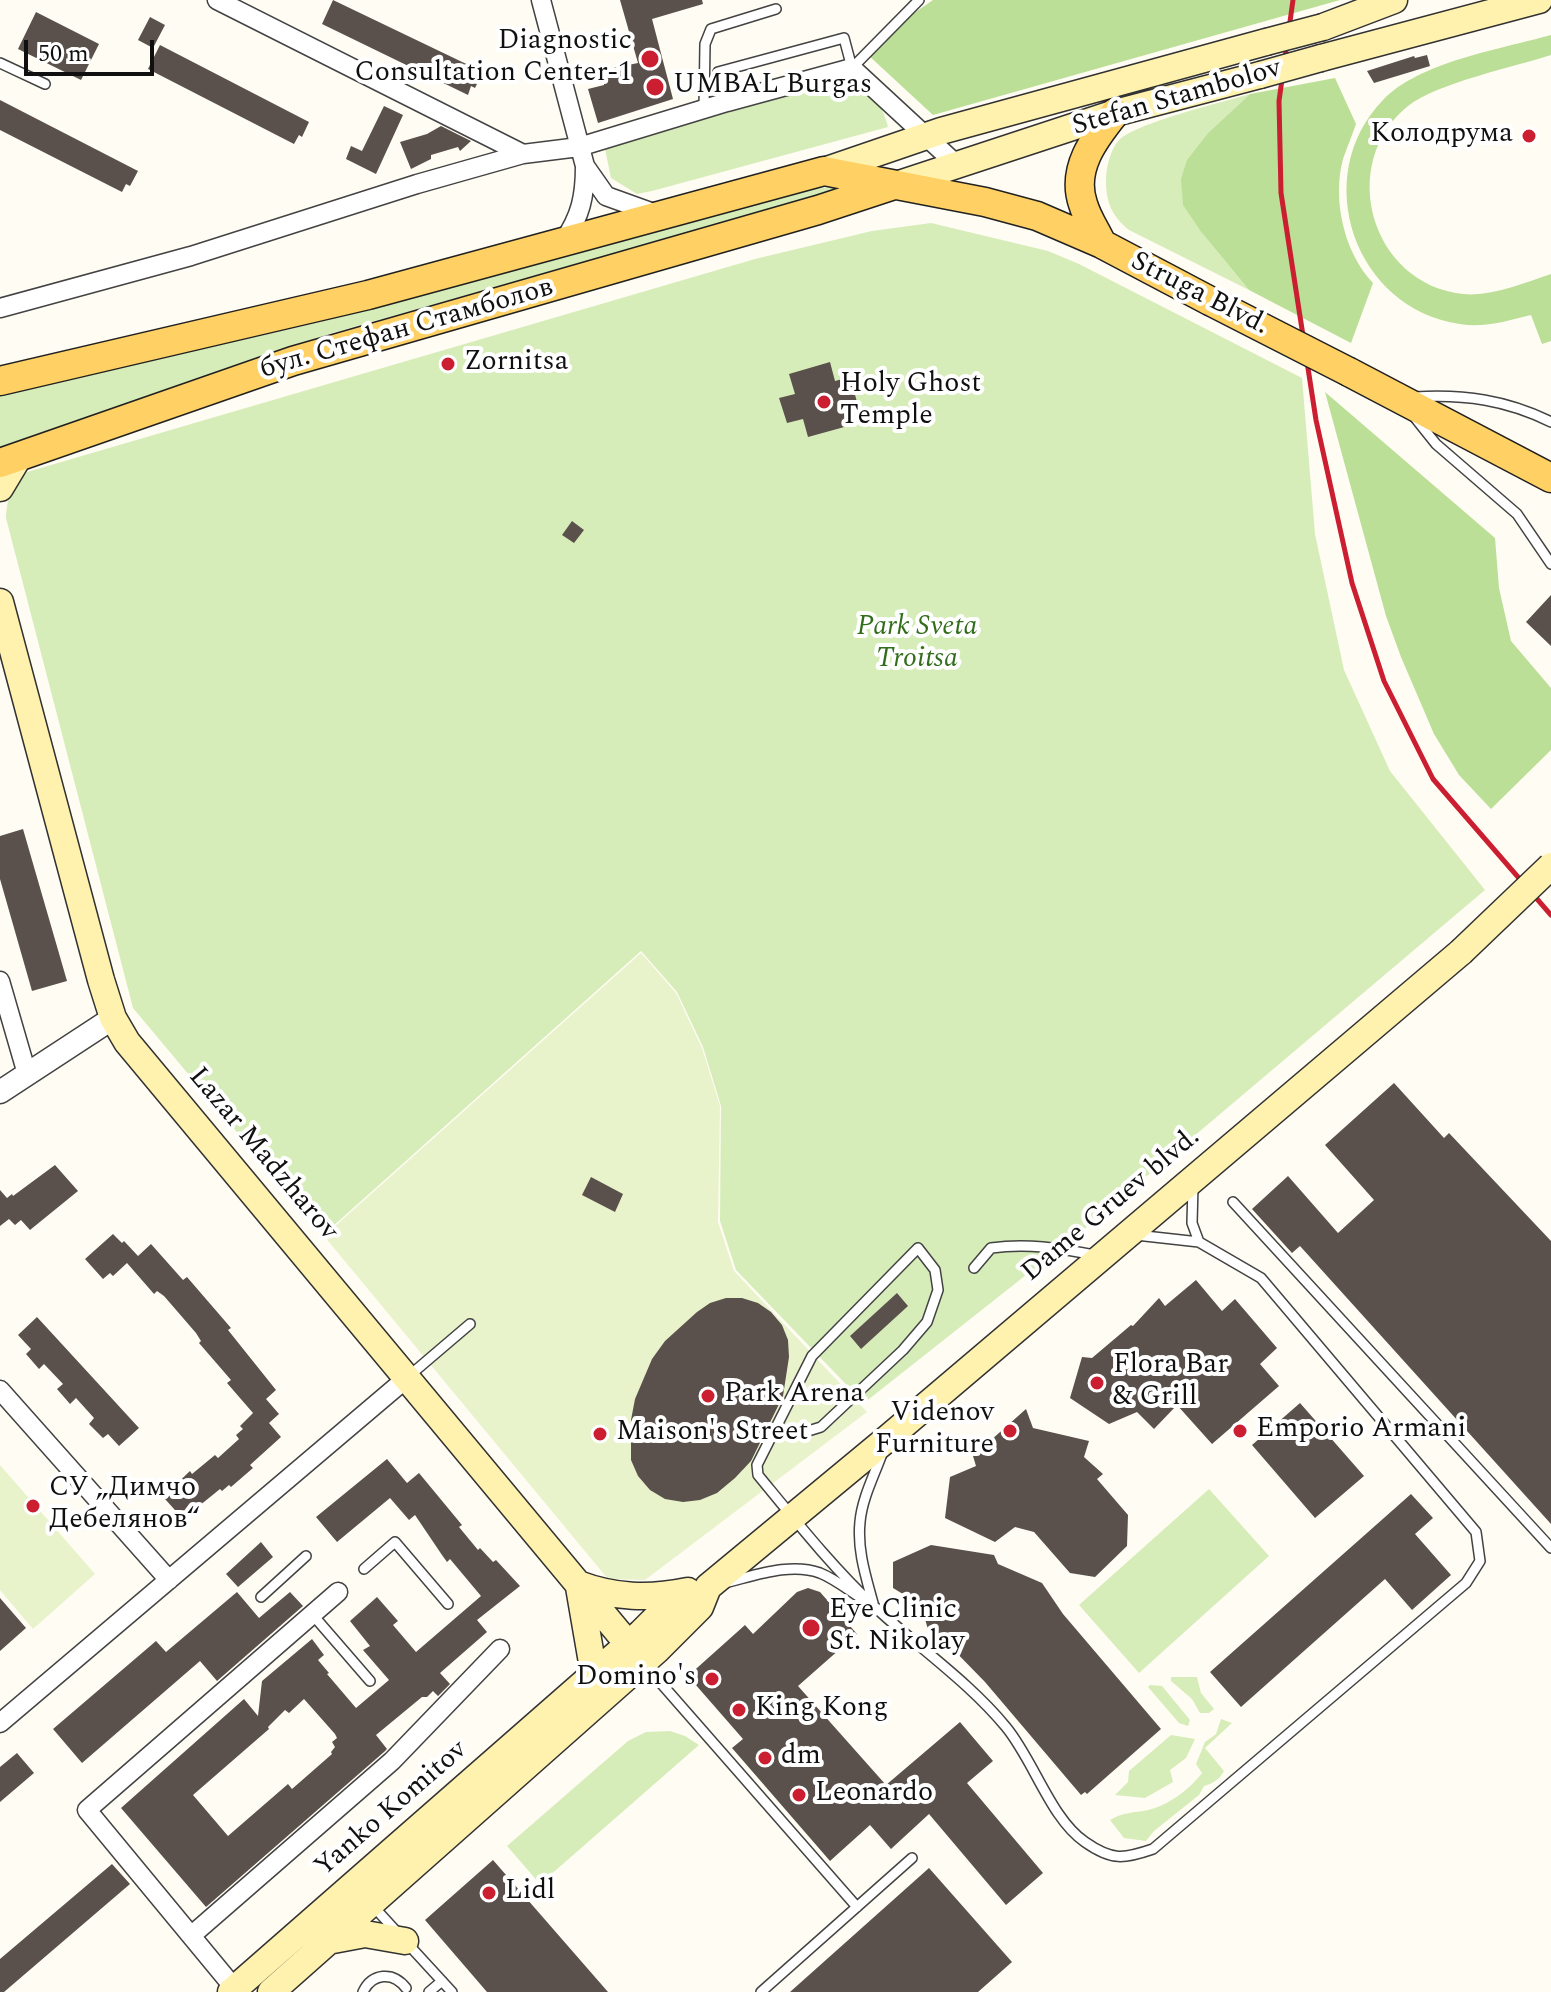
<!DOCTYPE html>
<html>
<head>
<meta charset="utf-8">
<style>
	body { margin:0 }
	#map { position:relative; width:1551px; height:1992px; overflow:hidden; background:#fffcf3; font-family:Spectral,serif }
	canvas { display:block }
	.scale { position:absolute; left:24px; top:40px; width:130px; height:36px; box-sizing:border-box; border:4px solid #101010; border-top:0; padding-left:10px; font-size:24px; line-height:28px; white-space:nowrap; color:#101010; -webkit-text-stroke:6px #fff; paint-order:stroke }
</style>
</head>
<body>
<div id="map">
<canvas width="1551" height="1992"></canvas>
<div class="scale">50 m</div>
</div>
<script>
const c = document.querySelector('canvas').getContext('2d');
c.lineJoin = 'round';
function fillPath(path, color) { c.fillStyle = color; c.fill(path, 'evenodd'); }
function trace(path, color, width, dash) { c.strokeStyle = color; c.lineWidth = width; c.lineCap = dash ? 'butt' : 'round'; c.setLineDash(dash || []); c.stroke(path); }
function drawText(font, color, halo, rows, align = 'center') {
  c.font = font + ' Spectral,serif'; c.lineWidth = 8; c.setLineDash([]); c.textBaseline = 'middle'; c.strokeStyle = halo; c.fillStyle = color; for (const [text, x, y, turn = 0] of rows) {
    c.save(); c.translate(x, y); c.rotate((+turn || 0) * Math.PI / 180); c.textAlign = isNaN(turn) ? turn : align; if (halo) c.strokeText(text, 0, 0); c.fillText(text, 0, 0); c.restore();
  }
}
fillPath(new Path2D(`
	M838,82C866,86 882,100 888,127L652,191L637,194L611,178L604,144Z
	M1250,94L1209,132L1202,233L1249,290L1129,230C1112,216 1106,203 1106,181C1106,168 1110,150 1119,140C1136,123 1223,102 1250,94Z
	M812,188H844L329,334L0,447V395L320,322Z
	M931,223L1048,251L1079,264L1302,378L1315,534L1344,670L1390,771L1485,890L1083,1230L864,1403L736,1270L720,1221L721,1106L703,1047L677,992L641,951L323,1235L133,1008L6,518C7,499 11,484 27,472L755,259L872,231Z
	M1209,1489L1269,1556L1139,1673L1079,1605Z
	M1171,1677H1197L1201,1693L1214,1709L1209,1713H1200L1192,1699L1171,1681Z
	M1150,1685L1162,1686L1190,1720L1188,1726L1179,1723L1148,1687Z
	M1221,1719L1232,1723L1205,1748L1224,1771C1220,1779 1212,1784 1204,1786L1199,1795L1154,1831L1146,1841L1124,1838L1110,1820C1123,1812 1134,1813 1148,1810C1169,1805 1189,1790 1202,1773L1196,1764L1205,1742L1216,1734Z
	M670,1731L685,1736L699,1745L540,1884L507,1846L628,1741L646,1732Z
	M1171,1735L1195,1739L1186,1758L1170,1770L1173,1782L1145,1798L1115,1795L1128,1782L1129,1771Z`), '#d7edb9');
fillPath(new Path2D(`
	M933,0H1340L933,115L867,54L875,40Z
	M1551,35V55C1514,67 1437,83 1408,106C1337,163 1370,284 1463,294C1492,297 1523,283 1551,274V341L1542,344L1531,315C1507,321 1484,328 1460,324C1354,309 1309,176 1383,100C1419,62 1501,49 1551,35Z
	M1335,78L1356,124C1352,136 1347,147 1343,159C1332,199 1344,253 1373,283L1351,343L1249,290L1202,233L1183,205L1181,179L1187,160L1209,132L1250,94Z
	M1325,392L1495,538L1499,588L1511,641L1551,688V750L1491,809L1459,775L1434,734L1401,657L1386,616Z`), '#bcdf97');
fillPath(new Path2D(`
	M641,953L676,993L702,1048L720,1106L718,1222L734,1271L867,1412L645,1580L608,1579L324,1236Z
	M0,1465L95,1574L33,1629L0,1590Z`), '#e8f3cc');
fillPath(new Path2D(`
	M333,0L483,72L475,88L471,86L468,95L322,24Z
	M620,0H702L703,4L652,19L673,99L598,123L588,89L604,85V70L638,63Z
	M36,12L99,44L81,80L18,49Z
	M150,17L165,25L153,48L138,40Z
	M160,45L309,122L302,137L299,135L294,144L148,69Z
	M1427,55L1430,66L1374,83L1367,71L1414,56L1415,58Z
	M0,100L138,171L130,186L126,184L122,192L0,130Z
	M384,106L403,115L376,174L346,159L351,146L362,151Z
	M441,126L471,141L460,151L458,147L431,155V159L411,169L400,142L427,134Z
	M830,362L835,381L850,377L859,409L844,413L848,426L808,437L803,419L787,423L779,398L795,394L789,374Z
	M572,521L584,530L574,543L562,535Z
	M1551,595V646L1526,622Z
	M23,829L67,981L32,991L0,879V836Z
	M1394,1083L1444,1138L1449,1133L1551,1241V1524L1300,1246L1292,1253L1252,1209L1288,1176L1338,1233L1374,1200L1325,1145Z
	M55,1165L78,1191L30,1230L21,1220L15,1225L9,1219L0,1226V1190L7,1198L12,1194L13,1196Z
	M591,1177L623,1194L615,1212L582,1195Z
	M113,1234L122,1243L124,1241L138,1256L151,1244L183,1280L187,1277L231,1328L228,1330L276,1390L266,1399L279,1414L269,1423L281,1437L250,1465L253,1468L231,1487L229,1485L222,1491L220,1489L183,1519L165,1499L172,1494L169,1491L190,1471L192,1474L215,1455L218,1458L239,1439L236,1435L243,1429L240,1426L253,1413L227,1383L231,1380L199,1343L201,1341L196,1333L164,1296L157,1291L154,1294L127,1263L113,1276L110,1273L103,1279L85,1259Z
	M1196,1280L1222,1311L1235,1299L1277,1348L1260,1364L1279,1386L1212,1444L1177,1405L1154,1429L1137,1412L1109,1424L1070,1398L1082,1357L1092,1358L1131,1325L1133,1326L1159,1298L1165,1306Z
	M897,1293L908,1306L861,1349L850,1336Z
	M726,1298H742L758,1303L771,1312L782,1325L788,1340L789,1357L783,1396L751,1461L735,1478L717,1493L700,1500L683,1502L665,1499L650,1490L638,1476L631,1460V1420L635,1399L652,1359L665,1341L697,1312L710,1303Z
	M37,1317L139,1428L119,1446L108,1434L103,1438L89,1424L94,1418L76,1398L70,1404L57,1389L63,1384L44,1364L39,1369L26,1354L31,1349L18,1335Z
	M1300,1403L1364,1476L1315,1518L1252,1445Z
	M1026,1409L1033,1428L1089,1441L1084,1457L1103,1474L1097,1479L1128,1515L1127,1546L1095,1577L1070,1573L1034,1532L1015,1527L995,1542L945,1518L950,1477L976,1466L973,1456Z
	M387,1459L407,1483L419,1473L462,1525L459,1527L478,1550L480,1548L493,1562L496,1560L520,1586L477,1620L487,1632L440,1673L450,1684L438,1696L433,1691L427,1697H422L376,1735L387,1749L384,1752L206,1907L121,1808L244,1699L258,1716L262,1681L312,1639L324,1655L318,1660L329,1673L327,1674L356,1708L389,1680L363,1650L370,1646L350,1621L377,1597L398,1621L393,1625L416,1652L481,1596L450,1559L447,1562L442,1555L415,1515L409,1520L390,1498L337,1542L316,1517ZM304,1699L335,1734L337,1738L332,1742L335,1747L331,1752L332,1754L292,1789L288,1784L228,1836L193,1795L269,1729L268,1727L285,1710L289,1713Z
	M1411,1494L1433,1518L1415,1534L1451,1575L1412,1610L1385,1579L1241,1707L1210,1672Z
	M261,1542L273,1557L238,1587L226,1574Z
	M931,1545L994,1555L998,1564L1042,1583L1063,1614L1161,1729L1087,1794L1085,1792L1081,1795L985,1682L946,1642L929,1633L921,1605L893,1588V1562Z
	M808,1588L820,1592L857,1634L798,1686L886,1785L960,1722L993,1761L967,1783L1043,1873L1006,1905L929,1814L891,1849L870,1825L830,1861L732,1748L743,1739L688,1676L745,1625L753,1634L797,1592Z
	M237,1592L259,1618L290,1592L303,1606L217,1681L200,1661L82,1763L53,1729L156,1641L166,1652Z
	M0,1598L26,1628L0,1651Z
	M17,1753L34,1773L0,1802V1767Z
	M493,1860L608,1992H487L425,1920Z
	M112,1864L130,1884L4,1992H0V1959Z
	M929,1868L1012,1962L978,1992H790Z`), '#5a504c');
const service = new Path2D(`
	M0,63L45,84
	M852,68L919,0
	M727,102L718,72L844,38L852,68
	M704,109L705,44L711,29L776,9
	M1415,397C1464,394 1507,400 1551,422
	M1416,419L1436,444L1517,514L1551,564
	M1233,1202L1551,1548
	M1136,1235L1199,1242L1192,1223L1193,1186
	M974,1268L991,1248C1027,1243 1059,1248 1094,1255
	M409,1376L470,1324
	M773,1434L805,1432L821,1427L903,1350L927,1322L938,1290L935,1270L918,1248L812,1356L757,1465L758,1475C795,1520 833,1568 876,1608C919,1648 969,1682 1006,1727C1034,1761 1051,1819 1085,1842C1112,1861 1124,1859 1153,1849L1466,1583L1480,1561L1476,1532L1261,1278L1199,1242
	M364,1569L395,1542L448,1604
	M724,1583C754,1576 790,1562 820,1573C835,1579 850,1591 864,1600
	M261,1597L306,1556
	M873,1603C866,1577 857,1550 860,1522C862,1498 875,1474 883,1451
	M312,1614L370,1681
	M645,1665L857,1907
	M373,1906L452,1992
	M363,1992C372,1973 393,1971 406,1988
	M429,1992L442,1981
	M761,1992L912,1858`);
const minor = new Path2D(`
	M217,0L523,154
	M541,0L585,166L606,196L656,214
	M563,242C581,216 585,196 585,166
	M0,308L191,256L417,184L523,154L579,147L727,102L852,68L957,165
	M0,981L27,1074
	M0,1390L169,1580
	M0,1723L408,1377
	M192,1935L392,1761L500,1649
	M235,1989L87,1810L338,1592`);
const tertiary = new Path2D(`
	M0,1092L113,1018`);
const secondary = new Path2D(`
	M1323,27L1394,0
	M1321,58L1539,0
	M824,171L941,131L1266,42
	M896,185L1115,113L1260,75
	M0,488L18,458
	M0,602L101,980L113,1018L127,1042L643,1662
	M578,1584C615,1598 649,1599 688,1591
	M579,1587L594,1674
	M333,1940L365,1934L405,1941
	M231,1992L641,1633L682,1592
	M271,1992L656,1651L700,1607L708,1587L888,1438L1461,952`);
const primary = new Path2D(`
	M1102,244C1096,231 1087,218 1083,204C1071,169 1094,139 1115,113
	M1349,372L1551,478
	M0,381L368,295L824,171L985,202L1037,216L1102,244L1210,301
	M0,463L293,361L818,210L891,186`);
trace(service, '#434343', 12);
trace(minor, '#434343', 21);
trace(tertiary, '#434343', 25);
trace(secondary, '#323232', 29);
trace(primary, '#212121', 31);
trace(service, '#fff', 9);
trace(minor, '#fff', 18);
trace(tertiary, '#fff', 22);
trace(secondary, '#fff2ae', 26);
trace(primary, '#ffd063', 28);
trace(new Path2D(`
	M1293,0L1279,101L1281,193L1316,420L1352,583L1384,681L1433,779L1551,915`), '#cb1e30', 5);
const secondaryBridge = new Path2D(`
	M1266,42L1323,27
	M1260,75L1321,58
	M1461,952L1551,866`);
const primaryBridge = new Path2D(`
	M1210,301L1349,372`);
trace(secondaryBridge, '#323232', 29, []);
trace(primaryBridge, '#212121', 31, []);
trace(secondaryBridge, '#fff2ae', 26);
trace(primaryBridge, '#ffd063', 28);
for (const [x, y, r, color] of [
	[650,59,10,"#cb1e30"],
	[655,87,10,"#cb1e30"],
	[1529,136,8,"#cb1e30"],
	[448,364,8,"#cb1e30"],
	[824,402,8,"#cb1e30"],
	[1097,1383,8,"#cb1e30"],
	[708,1396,8,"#cb1e30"],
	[1010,1431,8,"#cb1e30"],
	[1240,1431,8,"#cb1e30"],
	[600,1434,8,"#cb1e30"],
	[33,1506,8,"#cb1e30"],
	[811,1628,10,"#cb1e30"],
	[712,1679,8,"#cb1e30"],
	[739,1710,8,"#cb1e30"],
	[765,1758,8,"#cb1e30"],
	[799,1795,8,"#cb1e30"],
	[489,1893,8,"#cb1e30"]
]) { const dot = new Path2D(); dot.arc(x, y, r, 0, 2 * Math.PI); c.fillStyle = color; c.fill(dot); trace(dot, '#fff', 3); }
drawText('28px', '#101010', '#fff', [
	["Diagnostic",632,43,"right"],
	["Consultation Center-1",632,75,"right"],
	["UMBAL Burgas",673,87],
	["Колодрума",1513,136,"right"],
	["Zornitsa",464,364],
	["Holy Ghost",840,386],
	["Temple",840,418],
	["Flora Bar",1113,1367],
	["& Grill",1113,1399],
	["Park Arena",724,1396],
	["Videnov",994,1415,"right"],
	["Furniture",994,1447,"right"],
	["Emporio Armani",1256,1431],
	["Maison's Street",616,1434],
	["СУ „Димчо",49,1490],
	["Дебелянов“",49,1522],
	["Eye Clinic",829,1612],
	["St. Nikolay",829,1644],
	["Domino's",696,1679,"right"],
	["King Kong",755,1710],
	["dm",781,1758],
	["Leonardo",815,1795],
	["Lidl",505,1893]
], 'left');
drawText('28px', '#101010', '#fff', [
	["Stefan Stambolov",1177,99,-16],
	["Struga Blvd.",1199,295,27],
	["бул. Стефан Стамболов",407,330,-16],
	["Lazar Madzharov",262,1155,50],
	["Dame Gruev blvd.",1112,1206,-40],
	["Yanko Komitov",392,1810,-41]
]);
drawText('italic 28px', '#316d1b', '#fff', [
	["Park Sveta",917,629],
	["Troitsa",917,661]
]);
</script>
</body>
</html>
